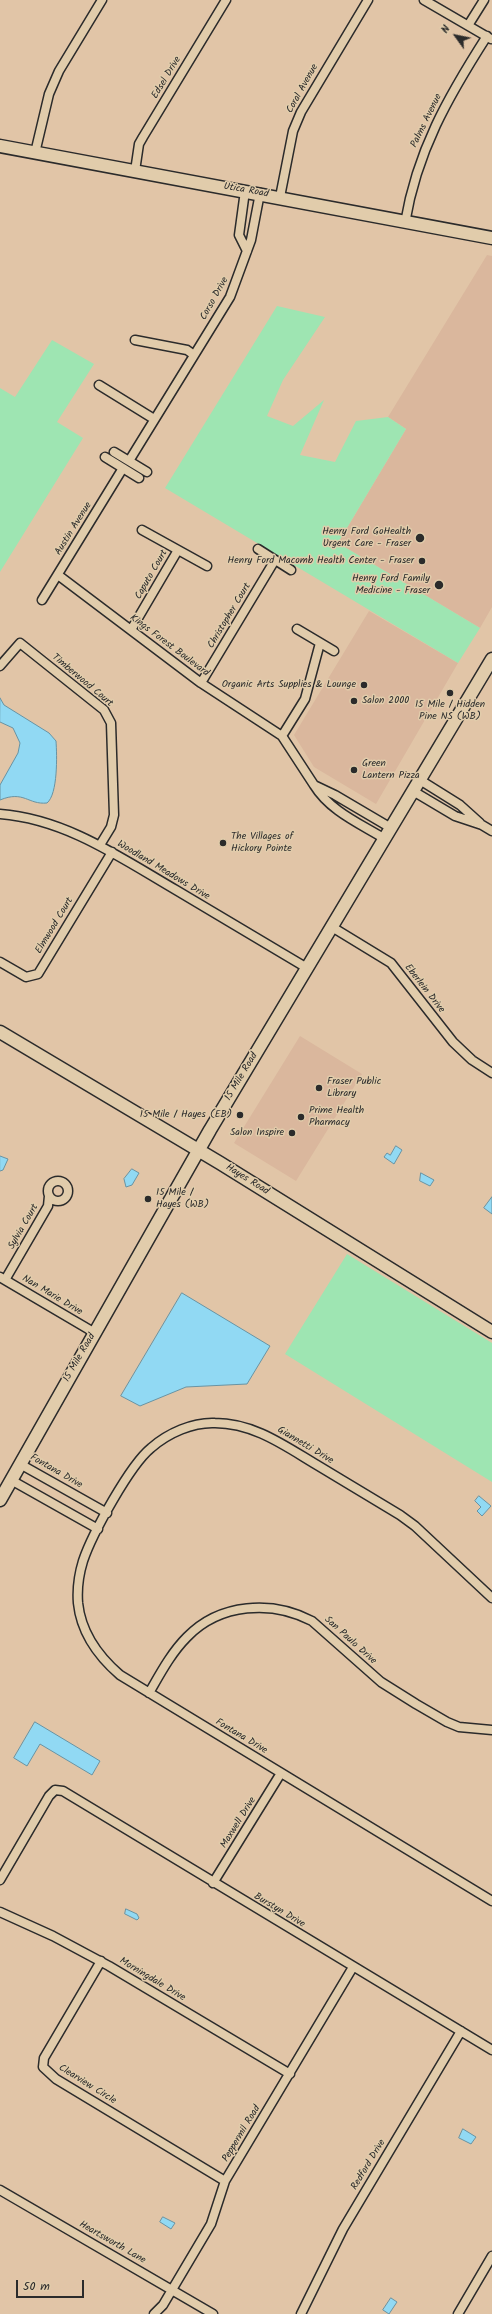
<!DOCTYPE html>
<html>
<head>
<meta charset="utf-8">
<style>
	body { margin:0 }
	#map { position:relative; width:492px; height:2314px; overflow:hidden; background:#e1c5a7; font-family:Kalam,sans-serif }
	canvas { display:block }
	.north { position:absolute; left:436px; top:16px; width:40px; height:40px; -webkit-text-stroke:3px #e1ccab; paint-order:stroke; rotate:303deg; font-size:11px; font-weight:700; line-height:16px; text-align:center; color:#2b2b2b }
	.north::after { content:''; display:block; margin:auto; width:14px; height:18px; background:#2b2b2b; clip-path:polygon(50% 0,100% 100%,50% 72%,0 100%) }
	.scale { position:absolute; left:16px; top:2280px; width:68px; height:18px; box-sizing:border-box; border:2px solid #2b2b2b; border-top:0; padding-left:5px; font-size:12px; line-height:14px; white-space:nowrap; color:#2b2b2b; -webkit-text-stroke:3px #e1ccab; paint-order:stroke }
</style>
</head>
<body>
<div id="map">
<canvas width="492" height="2314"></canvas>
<div class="north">N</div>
<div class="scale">50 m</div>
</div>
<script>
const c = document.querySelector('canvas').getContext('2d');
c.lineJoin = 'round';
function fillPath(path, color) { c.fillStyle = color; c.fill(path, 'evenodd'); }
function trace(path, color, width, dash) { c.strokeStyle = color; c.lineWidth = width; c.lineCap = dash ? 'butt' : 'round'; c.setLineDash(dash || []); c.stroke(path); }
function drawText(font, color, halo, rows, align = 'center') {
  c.font = font + ' Kalam,sans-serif'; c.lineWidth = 3; c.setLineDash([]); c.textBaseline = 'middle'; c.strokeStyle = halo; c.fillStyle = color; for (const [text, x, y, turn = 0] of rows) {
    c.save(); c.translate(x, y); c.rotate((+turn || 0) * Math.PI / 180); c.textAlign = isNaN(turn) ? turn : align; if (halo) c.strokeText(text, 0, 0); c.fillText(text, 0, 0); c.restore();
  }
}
fillPath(new Path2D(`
	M487,255L492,256V607L480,628L338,543L406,429L388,417Z
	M369,611L458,663L376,804L314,767L294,735Z
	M300,1036L362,1074L296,1181L234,1143Z`), '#dab79d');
fillPath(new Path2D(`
	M277,306L325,317L283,380L267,416L293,426L324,400L300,455L335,462L356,421L388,417L406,429L338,543L480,628L458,663L165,488Z
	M52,340L94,364L57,422L83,438L0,572V388L15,397Z
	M347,1254L492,1343V1482L285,1354Z`), '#9ee5b2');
const water = new Path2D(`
	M0,698L4,705L49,733L56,741C57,755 58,794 47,803C28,805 24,790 0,800V785L18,753L20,743L13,728L0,722Z
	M396,1146L402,1150L394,1164L384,1157L387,1153L390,1155Z
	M0,1156L8,1159L3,1170L0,1171Z
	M132,1169L139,1173L132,1185L126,1187L124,1179Z
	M421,1173L434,1180L430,1186L420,1181Z
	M492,1197V1214L484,1208Z
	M182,1293L270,1346L247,1384L186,1387L140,1406L121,1396Z
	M479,1496L491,1506L482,1516L477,1511L481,1507L475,1501Z
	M35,1722L100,1761L92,1775L40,1744L27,1766L14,1758Z
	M126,1909L137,1914L139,1918L137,1920L125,1914Z
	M463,2129L476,2137L471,2144L459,2138Z
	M163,2217L175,2223L171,2229L160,2222Z
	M391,2298L397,2302L389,2314L383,2310Z`);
fillPath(water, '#91d9f3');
trace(water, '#6893a3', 1);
const street = new Path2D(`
	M424,0L491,39
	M469,24L484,0
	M35,153L49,94L59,71L102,0
	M135,171L139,144L143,137L226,0
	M245,191L239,235L247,251
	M280,197L293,131L301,112L368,0
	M405,223C417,151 448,97 487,36
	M135,340L187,350L194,355
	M99,385L154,419
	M114,452L147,472
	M105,457L139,478
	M129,461L230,297L251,240L260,193
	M142,530L207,566
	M258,549L291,570
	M58,575L201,683L282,736L314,785
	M42,600L123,468
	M297,629L334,651
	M131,630L178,550
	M0,666L20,643L104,710L111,723L114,815L111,827L100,845
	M201,683L275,560
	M282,736L305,699L320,643
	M420,780L460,805L480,823
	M413,791L455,816L482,825L492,831
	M0,814C66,819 121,858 176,890C220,916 263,942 307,968
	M385,839C359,823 330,811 314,785L335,795L391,828
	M332,927L391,963L453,1042L472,1060L492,1073
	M0,962L26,977L38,974L112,852
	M48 1191a10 10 0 1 1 20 0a10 10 0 1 1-20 0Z
	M0,1277L95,1333
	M5,1280L48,1206L49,1196
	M20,1464L107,1513
	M11,1480L98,1529
	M492,1598L415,1526L400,1515C372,1498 345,1482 317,1465C285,1446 254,1423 215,1423C193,1422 168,1433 151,1448C130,1465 92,1534 83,1561C79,1574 77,1590 78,1603C81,1632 98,1656 120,1675L492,1901
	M149,1693C160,1674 171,1653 187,1637C220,1603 272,1600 312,1621L381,1682L416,1704L447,1722L459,1727L492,1730
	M0,1880L49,1796L55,1790L63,1791L492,2050
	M213,1883L281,1773
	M0,1912L53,1936L109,1966L290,2074
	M101,1961L44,2058L43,2067L56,2079L225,2181
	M0,2190L213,2314
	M154,2314L163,2305L211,2224L225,2181L353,1967
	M301,2314L343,2229L461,2031
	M458,2314L492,2256`);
const secondary = new Path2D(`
	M0,146L492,238
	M0,1032L220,1163L492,1332
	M0,1500L210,1130L492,659`);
trace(street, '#2b2b2b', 11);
trace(secondary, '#2b2b2b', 15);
trace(street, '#e1ccab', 8);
trace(secondary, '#e1ccab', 12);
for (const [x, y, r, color] of [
	[420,538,5,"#2b2b2b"],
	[422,561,4,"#2b2b2b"],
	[439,585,5,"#2b2b2b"],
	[364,685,4,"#2b2b2b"],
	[450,693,4,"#2b2b2b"],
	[354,701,4,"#2b2b2b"],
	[354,770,4,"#2b2b2b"],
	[223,843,4,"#2b2b2b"],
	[319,1088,4,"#2b2b2b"],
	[240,1115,4,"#2b2b2b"],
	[301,1117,4,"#2b2b2b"],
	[292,1133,4,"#2b2b2b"],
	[148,1199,4,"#2b2b2b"]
]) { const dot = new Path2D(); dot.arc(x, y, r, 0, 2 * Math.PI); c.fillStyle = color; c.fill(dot); trace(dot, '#e1ccab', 1.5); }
drawText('10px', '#2b2b2b', '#e1ccab', [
	["Edsel Drive",167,78,-59],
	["Coral Avenue",303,89,-61],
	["Palms Avenue",427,121,-64],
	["Utica Road",246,191,10],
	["Corso Drive",215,299,-61],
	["Austin Avenue",74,529,-58],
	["Caputo Court",152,575,-60],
	["Christopher Court",230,616,-59],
	["Kings Forest Boulevard",169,646,37],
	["Timberwood Court",82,681,40],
	["Woodland Meadows Drive",163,871,31],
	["Elmwood Court",55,926,-59],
	["Eberlein Drive",424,989,52],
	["15 Mile Road",242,1077,-59],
	["Hayes Road",247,1180,32],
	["Sylvia Court",24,1227,-60],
	["Nan Marie Drive",52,1296,31],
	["15 Mile Road",80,1358,-60],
	["Giannetti Drive",305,1446,31],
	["Fontana Drive",56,1472,30],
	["San Paulo Drive",350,1641,42],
	["Fontana Drive",241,1737,31],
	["Maxwell Drive",239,1823,-58],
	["Burstyn Drive",279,1911,31],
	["Morningdale Drive",152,1980,31],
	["Clearview Circle",87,2085,32],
	["Peppermil Road",242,2134,-59],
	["Redford Drive",369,2165,-59],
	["Heartsworth Lane",112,2243,30]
]);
drawText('10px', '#2b2b2b', '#e1ccab', [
	["Henry Ford GoHealth",411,532],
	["Urgent Care - Fraser",411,544],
	["Henry Ford Macomb Health Center - Fraser",414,561],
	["Henry Ford Family",430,579],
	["Medicine - Fraser",430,591],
	["Organic Arts Supplies & Lounge",356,685],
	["Salon 2000",362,701,"left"],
	["15 Mile / Hidden",450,705,"center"],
	["Pine NS (WB)",450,717,"center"],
	["Green",362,764,"left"],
	["Lantern Pizza",362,776,"left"],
	["The Villages of",231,837,"left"],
	["Hickory Pointe",231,849,"left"],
	["Fraser Public",327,1082,"left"],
	["Library",327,1094,"left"],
	["Prime Health",309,1111,"left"],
	["Pharmacy",309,1123,"left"],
	["15 Mile / Hayes (EB)",232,1115],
	["Salon Inspire",284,1133],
	["15 Mile /",156,1193,"left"],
	["Hayes (WB)",156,1205,"left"]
], 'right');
</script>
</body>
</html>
